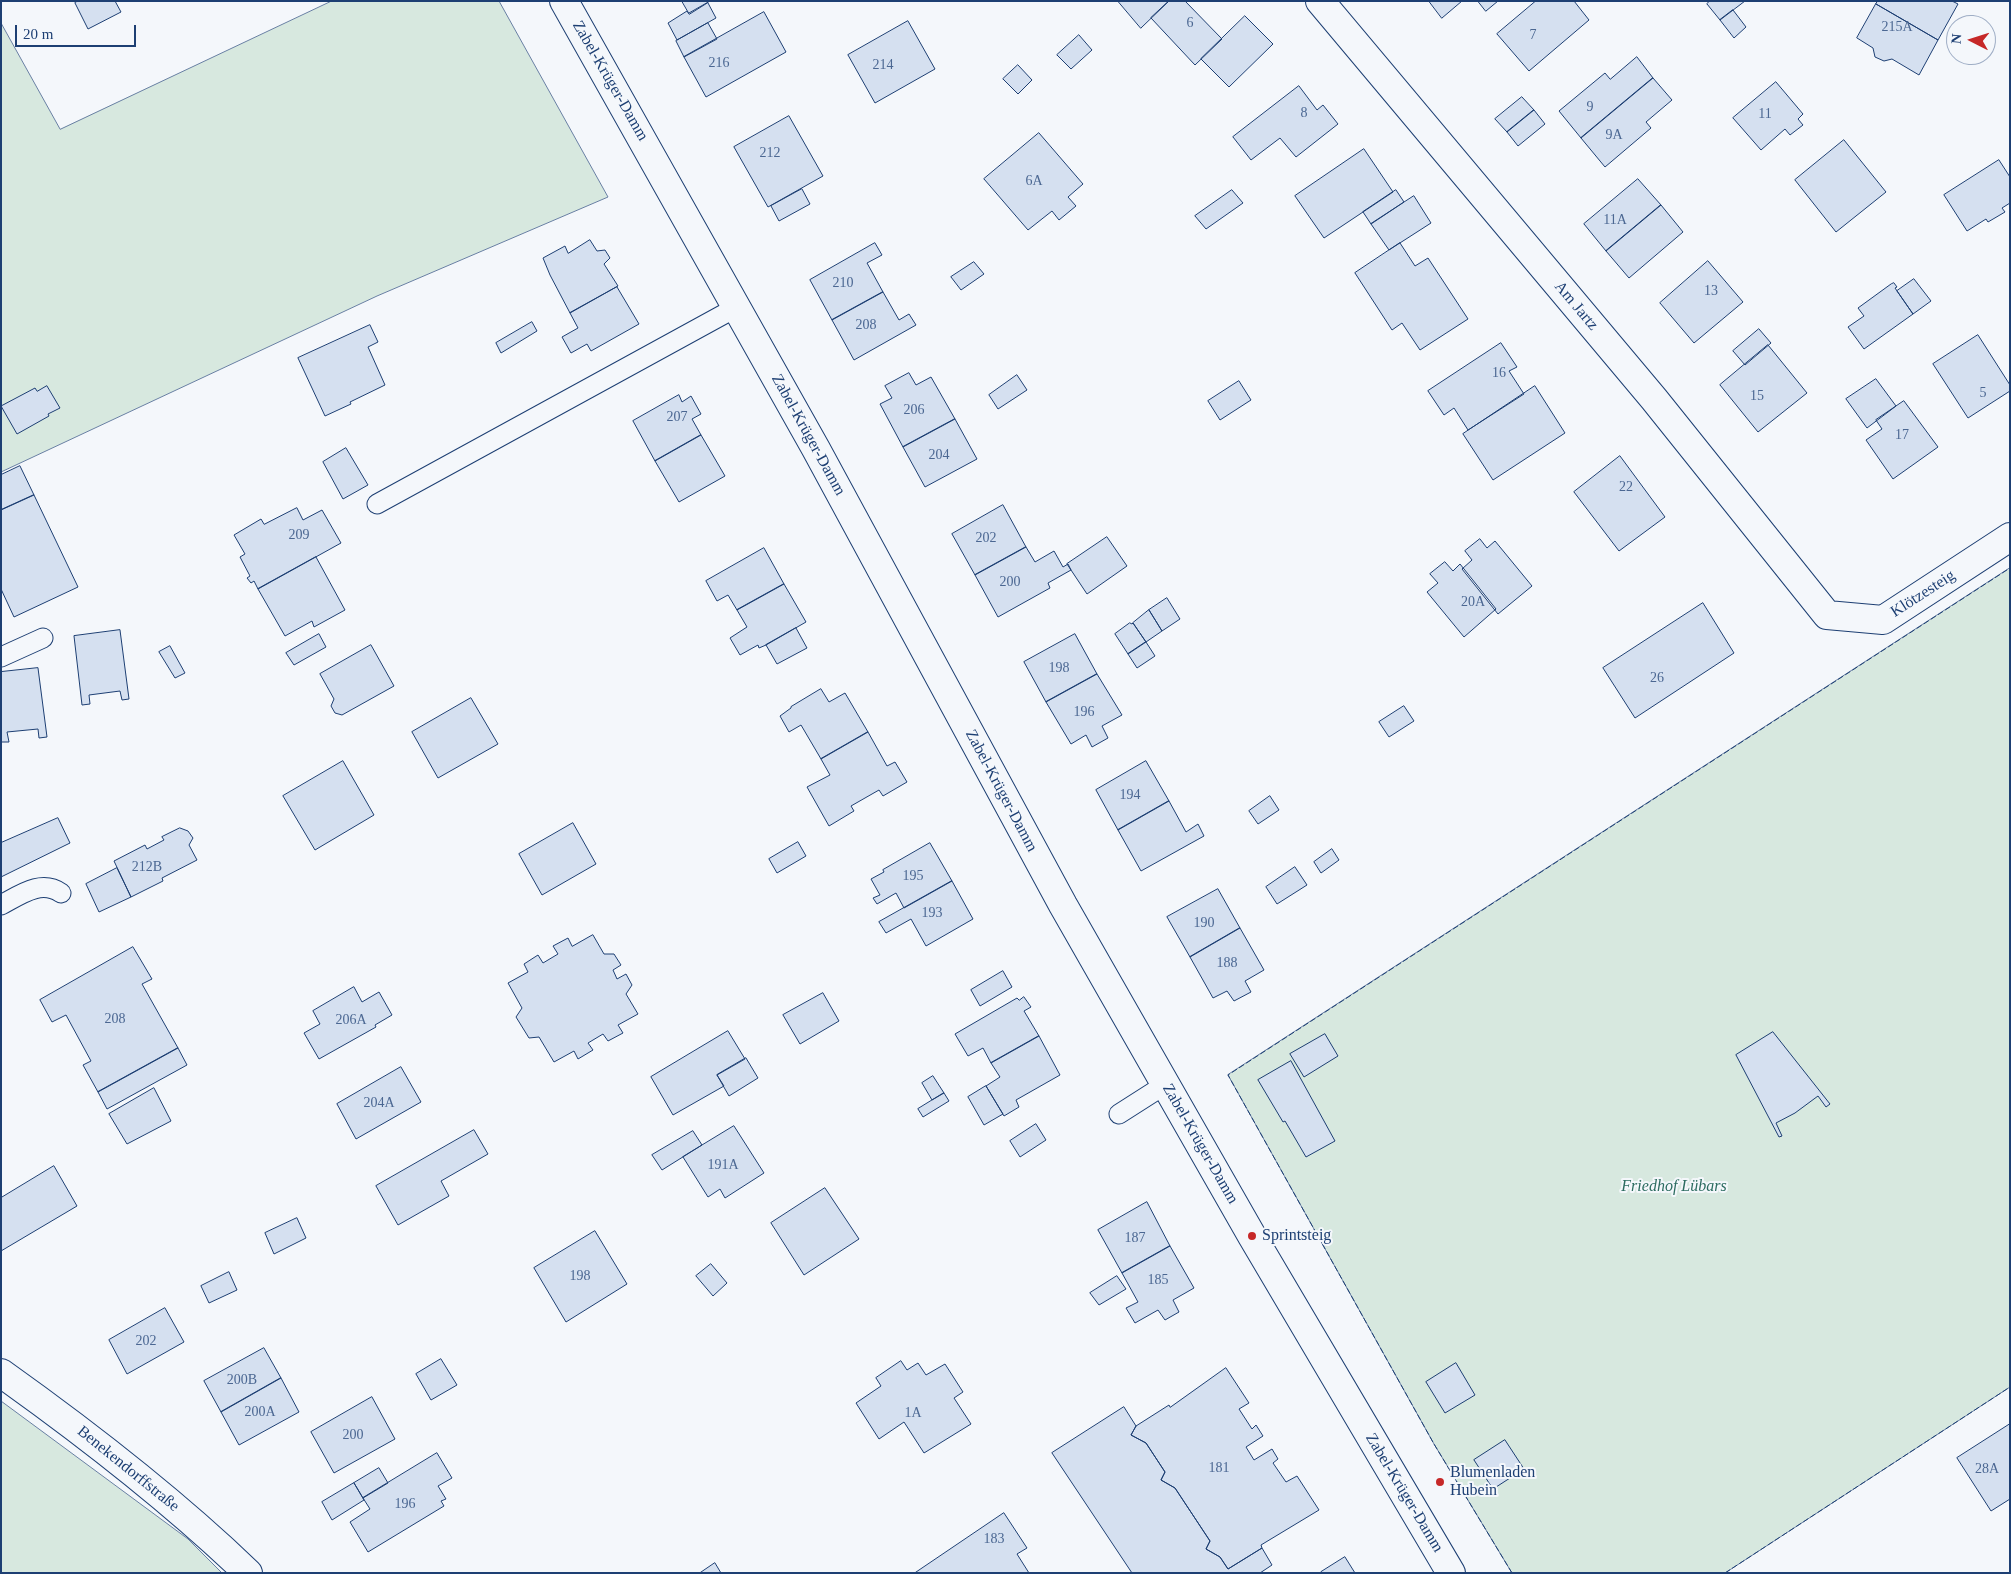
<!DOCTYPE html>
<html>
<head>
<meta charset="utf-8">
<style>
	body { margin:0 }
	#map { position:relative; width:2011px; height:1574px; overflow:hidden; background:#f4f7fb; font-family:Georgia,serif }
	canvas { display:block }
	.frame { position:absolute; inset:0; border:2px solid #1d3f73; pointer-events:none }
	.north { position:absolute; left:1946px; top:15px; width:50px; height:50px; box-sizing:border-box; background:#f4f7fb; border:1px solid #9eadc5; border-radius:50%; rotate:275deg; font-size:14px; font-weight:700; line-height:20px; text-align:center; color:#1d3f73 }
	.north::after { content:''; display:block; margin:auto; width:18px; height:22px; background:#c62828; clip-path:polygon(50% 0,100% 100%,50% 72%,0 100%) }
	.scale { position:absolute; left:15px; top:25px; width:121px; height:22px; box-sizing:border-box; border:2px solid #1d3f73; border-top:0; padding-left:6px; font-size:15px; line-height:18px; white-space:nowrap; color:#1d3f73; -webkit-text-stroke:4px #f4f7fb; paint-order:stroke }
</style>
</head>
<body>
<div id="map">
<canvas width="2011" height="1574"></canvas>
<div class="frame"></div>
<div class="north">N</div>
<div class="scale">20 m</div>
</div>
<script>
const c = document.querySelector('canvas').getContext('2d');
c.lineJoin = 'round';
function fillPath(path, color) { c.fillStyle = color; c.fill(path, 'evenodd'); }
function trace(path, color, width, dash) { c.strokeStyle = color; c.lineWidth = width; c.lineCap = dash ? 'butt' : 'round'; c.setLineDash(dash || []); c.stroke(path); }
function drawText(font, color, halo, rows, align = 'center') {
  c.font = font + ' Georgia,serif'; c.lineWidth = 4; c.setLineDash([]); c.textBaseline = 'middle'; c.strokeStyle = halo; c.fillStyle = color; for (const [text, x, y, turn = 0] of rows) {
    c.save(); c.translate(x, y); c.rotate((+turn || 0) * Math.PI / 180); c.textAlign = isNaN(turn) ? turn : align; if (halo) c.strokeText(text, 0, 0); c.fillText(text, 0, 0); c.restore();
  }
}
const green = new Path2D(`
	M332,1H499L608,197L377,296L1,472V23L60,129Z
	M2010,568V1387L1725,1573H1512L1434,1444L1228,1075Z
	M1,1401L188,1539L222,1573H1Z`);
fillPath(green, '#d7e8df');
trace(green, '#687fa3', 1);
const building = new Path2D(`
	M78,1H115L121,12L88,29L75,3Z
	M682,1H710L689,13Z
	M1118,1H1169L1141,28Z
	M1169,1H1185L1222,39L1195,65L1151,18Z
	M1429,1H1462L1442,18Z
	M1478,1H1498L1486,11Z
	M1536,1H1574L1589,20L1529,71L1497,34Z
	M1710,1H1745L1720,20L1707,4Z
	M1878,1H1952L1958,4L1938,40L1876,4Z
	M708,3L716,18L677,40L668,23L687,11L689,14Z
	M1876,4L1938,40L1919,75L1892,59L1884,61L1875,57L1873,48L1857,38Z
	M1733,10L1746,27L1734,38L1720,20Z
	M764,12L786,52L706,97L684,57Z
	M1245,16L1273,44L1229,87L1201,59Z
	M908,21L935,69L875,103L848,55Z
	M708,23L717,39L684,57L676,41Z
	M1079,35L1092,50L1071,69L1057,55Z
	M1637,57L1653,78L1581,138L1559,111L1605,73L1610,79Z
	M1018,65L1032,80L1018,94L1003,79Z
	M1653,78L1672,100L1646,122L1651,128L1605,167L1581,138Z
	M1776,82L1803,114L1798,119L1803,125L1790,135L1785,129L1761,150L1733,118Z
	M1299,86L1317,110L1323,105L1338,124L1296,157L1280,138L1251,160L1233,137Z
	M1522,97L1534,110L1507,132L1495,119Z
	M1534,110L1545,124L1518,146L1507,132Z
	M789,116L823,176L768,207L734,147Z
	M1039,133L1083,184L1068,197L1076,206L1059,220L1052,211L1028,230L984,179Z
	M1844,140L1886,192L1836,232L1795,180Z
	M1364,149L1393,192L1324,238L1295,196Z
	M1999,160L2010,177V203L2002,208L2005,212L1988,222L1986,219L1967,231L1944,195Z
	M1638,179L1661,205L1606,251L1584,224Z
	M802,189L810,204L779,221L771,206Z
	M1232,190L1243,203L1206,229L1195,216Z
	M1396,190L1404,202L1371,224L1363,212Z
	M1414,196L1431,223L1389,250L1371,224Z
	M1661,205L1683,232L1629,278L1606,251Z
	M590,240L597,251L605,250L610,258L604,264L618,286L570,313L550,275L543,258L565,246L568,253Z
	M875,243L882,255L867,263L883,292L832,320L810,280Z
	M1400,243L1415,266L1428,258L1468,319L1420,350L1402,323L1392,330L1355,273Z
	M1708,261L1743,302L1694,343L1660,303Z
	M974,262L984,274L961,290L951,277Z
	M1914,279L1931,301L1913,314L1897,291Z
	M1894,283L1897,287L1895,288L1913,314L1864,349L1848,327L1864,316L1858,308L1891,284Z
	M617,287L639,324L591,351L587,344L571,353L562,337L578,328L570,313Z
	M883,292L899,320L909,314L916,325L854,360L832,320Z
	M532,322L537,331L501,353L496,343Z
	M370,325L378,342L368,347L385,385L350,402L351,404L325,416L298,358Z
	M1759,329L1771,343L1745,365L1733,351Z
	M1978,335L2010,385V391L1968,418L1933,364Z
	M1501,343L1517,367L1509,371L1524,394L1468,430L1454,408L1444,415L1428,391Z
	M1768,345L1807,393L1758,432L1720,385Z
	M909,373L916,385L931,377L955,419L903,447L880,404L892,398L885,386Z
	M1017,375L1027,390L998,409L989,395Z
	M1876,379L1896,406L1867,428L1846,399Z
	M1239,381L1251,400L1220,420L1208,401Z
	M47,386L60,408L48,414L49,416L17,434L1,406L35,388L37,391Z
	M1535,386L1565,433L1493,480L1463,434Z
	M679,395L682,402L691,396L701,414L692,419L701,435L655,461L633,421Z
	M1904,401L1938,447L1893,479L1866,440L1882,429L1876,420Z
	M955,419L977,459L925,487L903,447Z
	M701,435L725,476L679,502L655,461Z
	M346,448L368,485L343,499L323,462Z
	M1620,456L1665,517L1619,551L1574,492Z
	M20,466L34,495L1,510V475Z
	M34,495L78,587L14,617L1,589V510Z
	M1003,505L1026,547L975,575L952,534Z
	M297,508L303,520L322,510L341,543L258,589L254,581L251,583L247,578L250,576L240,557L245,554L234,535L261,519L264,524Z
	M1107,537L1127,566L1087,594L1067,564Z
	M1480,539L1487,548L1495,541L1532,586L1498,614L1462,569L1472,560L1465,551Z
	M1026,547L1035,562L1054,551L1063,567L1068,564L1071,570L1048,583L1050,588L998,617L975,575Z
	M764,548L784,584L737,610L728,595L717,601L706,581Z
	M316,557L345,610L314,627L312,621L285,636L258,589Z
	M1445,562L1453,571L1460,564L1496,609L1464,637L1427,592L1438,583L1430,574Z
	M784,584L806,622L766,645L759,648L758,645L740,655L730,638L747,627L737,610Z
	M1167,598L1180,619L1162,631L1149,610Z
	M1703,603L1734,653L1635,718L1603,668Z
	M1149,610L1162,631L1146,642L1133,623Z
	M1130,623L1132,624L1133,623L1146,642L1128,654L1115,634Z
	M796,628L807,648L777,664L766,645Z
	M120,630L129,699L122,700L120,691L89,695L90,704L82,705L74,636Z
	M319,634L326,647L294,665L286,653Z
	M1075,634L1097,674L1046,702L1024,662Z
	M1146,642L1155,656L1137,668L1128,654Z
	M371,645L394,686L342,715L335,713L331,706L334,699L320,674Z
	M170,646L185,673L175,678L159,652Z
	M38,668L47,737L39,738L38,729L7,732L9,742H1V672Z
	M1097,674L1122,715L1102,726L1108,738L1092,747L1086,735L1071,744L1046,702Z
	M821,689L829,702L845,693L868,732L821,759L801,725L789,732L780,716L791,708V707Z
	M471,698L498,744L438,778L412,732Z
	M1404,706L1414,721L1389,737L1379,722Z
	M868,732L887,766L895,762L907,782L883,796L879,790L851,806L854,811L829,826L807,787L830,775L821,759Z
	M343,761L374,815L315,850L283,796Z
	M1146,761L1169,801L1118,830L1096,790Z
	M1270,796L1279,810L1258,824L1249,811Z
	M1169,801L1186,832L1198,824L1204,836L1141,871L1118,830Z
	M58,818L70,843L1,877V843Z
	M573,823L596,864L542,895L519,854Z
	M180,828L188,831L193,838L189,845L197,860L162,878L163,881L131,897L114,861L145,845L147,849L164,840L162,837Z
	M798,842L806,856L777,873L769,859Z
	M930,843L952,881L904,908L896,893L877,904L873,898L880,895L871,879L884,872L883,870Z
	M1332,849L1339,860L1321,873L1314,862Z
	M1295,867L1307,885L1277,904L1266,887Z
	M117,868L131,897L99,912L86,884Z
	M952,881L973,919L926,946L911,919L886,933L879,922Z
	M1218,889L1240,928L1190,957L1167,917Z
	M1240,928L1264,970L1245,981L1251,992L1234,1001L1227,991L1213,998L1190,957Z
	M593,935L604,954H614L621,965L613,970L617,979L626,974L632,985L626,994L638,1014L618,1025L623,1033L608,1041L603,1034L588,1043L593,1050L578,1059L574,1051L554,1062L539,1037L529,1038L516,1017L522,1008L508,983L528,972L524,964L538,955L543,963L558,954L553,946L568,938L572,946Z
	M133,947L152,979L142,984L178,1048L98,1092L83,1065L91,1061L66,1015L52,1022L40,1000Z
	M1003,971L1012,987L980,1006L971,990Z
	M354,987L362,1002L379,992L392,1015L375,1025L376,1027L319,1059L304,1033L320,1024L313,1011Z
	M823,993L839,1021L800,1044L783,1015Z
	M1024,997L1031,1007L1024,1011L1039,1036L991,1063L983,1048L968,1056L955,1034L1017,998L1019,1000Z
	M728,1031L745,1059L717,1075L724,1086L673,1115L651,1077Z
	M1773,1032L1830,1104L1826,1107L1818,1096L1795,1113L1776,1123L1782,1136L1779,1137L1736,1055Z
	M1325,1034L1338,1056L1304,1077L1290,1054Z
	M1039,1036L1060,1075L1016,1100L1019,1107L1004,1116L986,1086L1000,1077L991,1063Z
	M178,1048L187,1065L107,1109L98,1092Z
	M746,1058L758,1078L729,1096L717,1075Z
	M1291,1061L1335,1141L1306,1157L1285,1121L1283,1122L1258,1080Z
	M401,1067L421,1102L356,1139L337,1104Z
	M933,1076L944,1093L932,1100L922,1083Z
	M986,1086L1003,1114L984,1125L968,1097Z
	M154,1088L171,1121L127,1144L109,1114Z
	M944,1093L949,1101L923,1117L918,1109Z
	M1036,1124L1046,1140L1020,1157L1010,1141Z
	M734,1126L764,1173L725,1198L720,1189L708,1197L683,1157Z
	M474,1130L488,1154L441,1181L449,1196L398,1225L376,1186Z
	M693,1131L702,1145L662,1170L652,1155Z
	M54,1166L77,1206L1,1251V1198Z
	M825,1188L859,1239L804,1275L771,1223Z
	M1147,1202L1170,1246L1122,1273L1098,1230Z
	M297,1218L306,1238L274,1254L265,1233Z
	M595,1231L627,1284L566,1322L534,1268Z
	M1170,1246L1194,1288L1173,1300L1179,1312L1165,1320L1158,1310L1135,1323L1126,1308L1138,1302L1122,1273Z
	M711,1264L727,1283L713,1296L696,1276Z
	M229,1272L237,1290L209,1303L201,1286Z
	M1117,1276L1126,1289L1099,1305L1090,1293Z
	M165,1308L184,1342L127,1374L109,1340Z
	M264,1348L281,1378L221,1412L204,1381Z
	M441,1359L457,1385L431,1400L416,1374Z
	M901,1361L907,1370L918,1363L926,1375L945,1364L963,1392L954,1398L971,1424L924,1453L904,1422L879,1439L856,1403L881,1386L876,1378Z
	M1456,1363L1475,1395L1445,1413L1426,1382Z
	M1226,1368L1249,1403L1239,1409L1252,1429L1256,1425L1263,1436L1246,1447L1254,1460L1272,1449L1278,1459L1273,1463L1286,1482L1297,1476L1319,1510L1261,1545L1262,1548L1228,1569L1220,1557L1206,1549L1210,1541L1175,1488L1161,1480L1165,1472L1146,1443L1131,1435L1136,1426L1169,1405L1170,1407Z
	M281,1378L299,1412L239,1445L221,1412Z
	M372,1397L395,1439L334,1473L311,1432Z
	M1124,1407L1136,1426L1131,1435L1146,1443L1165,1472L1161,1480L1175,1488L1210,1541L1206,1549L1220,1557L1228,1569L1262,1548L1272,1565L1260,1573H1132L1052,1453Z
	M2010,1424V1499L1991,1511L1957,1458Z
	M1505,1440L1524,1469L1493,1489L1474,1460Z
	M437,1453L452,1478L438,1486L446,1499L441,1501L444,1506L368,1552L350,1522L370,1509L363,1498Z
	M379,1468L388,1483L363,1498L354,1483Z
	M354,1483L364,1500L332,1520L322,1502Z
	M1004,1513L1027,1548L1017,1554L1029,1573H915Z
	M1345,1557L1355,1573H1321V1572Z
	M715,1563L721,1573H700Z`);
fillPath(building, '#d5e0f0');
trace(building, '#1d3f73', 1);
const service = new Path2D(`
	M377,504L737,307
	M1,657L43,638
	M1,905C20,895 41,879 61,893
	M1119,1114L1166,1084`);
const minor = new Path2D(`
	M1320,1L1654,399L1827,615L1883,620L2010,537
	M1,1373C88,1435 171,1499 248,1573`);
const tertiary = new Path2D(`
	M564,1L816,449L1063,905L1252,1236L1451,1573`);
trace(service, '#1d3f73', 21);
trace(minor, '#1d3f73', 30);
trace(tertiary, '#1d3f73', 30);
trace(service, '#f4f7fb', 19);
trace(minor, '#f4f7fb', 28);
trace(tertiary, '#f4f7fb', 28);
trace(new Path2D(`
	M1512,1573L1434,1444L1228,1075L2010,568
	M1725,1573L2010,1387`), '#1d3f73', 1, [6, 2.5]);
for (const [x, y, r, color] of [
	[1252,1236,5,"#c62828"],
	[1440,1482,5,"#c62828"]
]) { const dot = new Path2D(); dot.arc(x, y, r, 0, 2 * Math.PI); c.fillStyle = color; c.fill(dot); trace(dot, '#f4f7fb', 2); }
drawText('14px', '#4b6792', null, [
	["6",1190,23],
	["215A",1897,27],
	["7",1533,35],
	["216",719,63],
	["214",883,65],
	["9",1590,107],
	["8",1304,113],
	["11",1765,114],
	["9A",1614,135],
	["212",770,153],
	["6A",1034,181],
	["11A",1615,220],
	["210",843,283],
	["13",1711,291],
	["208",866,325],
	["16",1499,373],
	["5",1983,393],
	["15",1757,396],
	["206",914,410],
	["207",677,417],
	["17",1902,435],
	["204",939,455],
	["22",1626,487],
	["209",299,535],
	["202",986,538],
	["200",1010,582],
	["20A",1473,602],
	["198",1059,668],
	["26",1657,678],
	["196",1084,712],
	["194",1130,795],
	["212B",147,867],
	["195",913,876],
	["193",932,913],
	["190",1204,923],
	["188",1227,963],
	["208",115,1019],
	["206A",351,1020],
	["204A",379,1103],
	["191A",723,1165],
	["187",1135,1238],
	["198",580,1276],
	["185",1158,1280],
	["202",146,1341],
	["200B",242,1380],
	["200A",260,1412],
	["1A",913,1413],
	["200",353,1435],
	["181",1219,1468],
	["28A",1987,1469],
	["196",405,1504],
	["183",994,1539]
]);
drawText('16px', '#1d3f73', '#f4f7fb', [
	["Zabel-Krüger-Damm",610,81,60],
	["Am Jartz",1576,306,50],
	["Zabel-Krüger-Damm",808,435,61],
	["Klötzesteig",1923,594,-33],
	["Zabel-Krüger-Damm",1001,791,62],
	["Zabel-Krüger-Damm",1200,1144,60],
	["Benekendorffstraße",128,1469,39],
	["Zabel-Krüger-Damm",1404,1493,59]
]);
drawText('italic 16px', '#2c6c60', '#f4f7fb', [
	["Friedhof Lübars",1674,1187]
]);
drawText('16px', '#1d3f73', '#f4f7fb', [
	["Sprintsteig",1262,1236],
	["Blumenladen",1450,1473],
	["Hubein",1450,1491]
], 'left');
</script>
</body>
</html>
